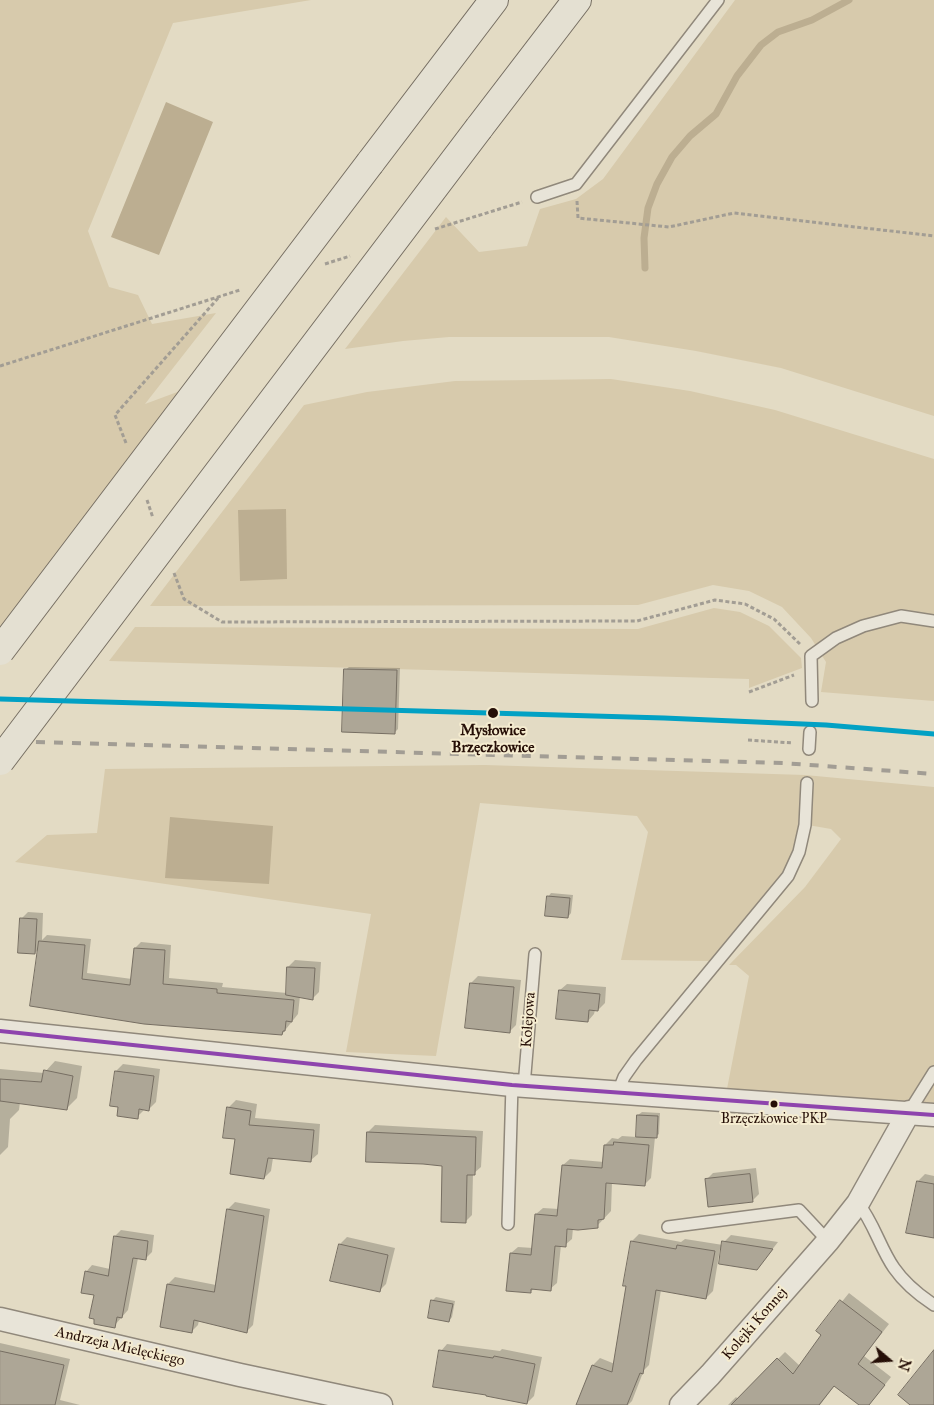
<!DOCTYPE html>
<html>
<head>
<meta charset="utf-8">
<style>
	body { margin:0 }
	#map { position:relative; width:934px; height:1405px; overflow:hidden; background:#e3dbc4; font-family:"IM FELL Great Primer",serif }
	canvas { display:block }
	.north { position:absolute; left:864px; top:1335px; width:50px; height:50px; -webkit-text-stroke:4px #f5ecd0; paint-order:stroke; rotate:108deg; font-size:14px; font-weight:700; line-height:20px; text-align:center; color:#260f07 }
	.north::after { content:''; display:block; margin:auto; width:18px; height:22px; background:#260f07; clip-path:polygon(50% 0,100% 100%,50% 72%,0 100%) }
</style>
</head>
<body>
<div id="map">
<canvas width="934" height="1405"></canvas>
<div class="north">N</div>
</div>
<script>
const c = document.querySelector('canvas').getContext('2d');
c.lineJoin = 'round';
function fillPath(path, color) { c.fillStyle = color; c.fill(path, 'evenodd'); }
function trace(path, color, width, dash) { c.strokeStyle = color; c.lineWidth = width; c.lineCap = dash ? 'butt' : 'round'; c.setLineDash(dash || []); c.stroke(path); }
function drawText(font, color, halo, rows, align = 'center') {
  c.font = font + ' "IM FELL Great Primer",serif'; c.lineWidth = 4; c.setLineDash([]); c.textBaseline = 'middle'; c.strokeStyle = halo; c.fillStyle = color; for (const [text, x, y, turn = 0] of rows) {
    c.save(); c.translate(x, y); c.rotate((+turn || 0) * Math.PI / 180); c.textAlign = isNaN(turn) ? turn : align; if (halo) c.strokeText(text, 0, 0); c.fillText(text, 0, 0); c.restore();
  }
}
fillPath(new Path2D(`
	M0,0H311L173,23L88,231L109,287L138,295L152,324L216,313L145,404L180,391L0,631Z
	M735,0H934V416L781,368L696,351L609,337H449L403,341L345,349L446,217L479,252L527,246L540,209L576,199L603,179Z
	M611,379L690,391L775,410L934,459V701L821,692L826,662L811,638L782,607L749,591L713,585L638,605L150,606L304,405L367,392L455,381Z
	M714,608L740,612L769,626L801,658L802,668L749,688V679L109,661L135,627L638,629Z
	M485,765L805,775L934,787V1107L726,1094L749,976L736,965H729L805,887L841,839L831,829L802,824L796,851L785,874L710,961L621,960L648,832L637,816L480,803L436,1056L346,1052L371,914L15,862L47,835L97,833L105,769Z`), '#d7caac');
fillPath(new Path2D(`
	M166,102L213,122L159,255L111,237Z
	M286,509L287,579L240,581L238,510Z
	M170,817L273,826L269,884L165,878Z`), '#bcae91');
fillPath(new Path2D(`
	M349,667L400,668L398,729L395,732L345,670Z
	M551,893L573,895L571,913L568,917L548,897Z
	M28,912L43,913L42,940L47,935L91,939L87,973L132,979L135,948L141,942L171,945L169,978L223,983L222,987L287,993L288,967L295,960L321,962L319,992L312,999L300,996L298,1014L282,1034L31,1005L40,948L35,953L21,919Z
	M478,976L521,980L516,1025L509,1032L471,983Z
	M567,984L606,987L605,1003L598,1010H595L594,1014L588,1021L560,990Z
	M55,1061L82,1066L77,1098L67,1108L20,1102L19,1110L10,1119L8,1147L0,1155V1069L44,1073Z
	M123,1064L160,1069L156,1102L149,1109H145L137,1117L116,1071Z
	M236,1100L257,1104L255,1118L320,1124L318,1154L311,1160L273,1158L271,1171L264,1178L236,1138L229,1107Z
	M642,1112L660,1113L659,1134L655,1137L651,1178L644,1185L612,1182L611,1211L597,1226L573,1228L572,1239L565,1245H561L557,1283L550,1289L535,1288L530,1292L511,1253L518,1247L533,1248L536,1214L543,1208L559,1209L563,1165L570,1159L604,1162L605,1145L612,1138L618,1139L622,1136L637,1137L638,1115Z
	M375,1125L483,1131L481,1167L473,1174L472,1215L465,1222L444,1165L368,1132Z
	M756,1168L759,1194L752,1201L706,1180L713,1173Z
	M925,1174L934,1176V1237L918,1181Z
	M235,1202L270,1209L253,1325L246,1332L199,1320L198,1325L191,1332L168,1284L175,1277L216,1285L228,1209Z
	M121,1230L154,1235L152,1252L145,1259L138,1258L128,1310L114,1326L95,1294L86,1272L92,1265L110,1269L115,1236Z
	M639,1234L681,1242L685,1239L723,1245L724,1242L731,1235L778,1242L757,1269L720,1249L713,1291L706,1298L661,1290L649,1365L644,1370L632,1401L628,1405H579L593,1365L600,1358L615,1364L627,1285H625L632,1241Z
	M347,1237L395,1248L386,1284L379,1291L340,1244Z
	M849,1293L889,1324L864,1356L891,1377L869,1405H861L835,1385L820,1405H728L736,1397L738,1399L785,1352L800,1366L822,1335L818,1331Z
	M436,1297L455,1301L452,1317L449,1321L433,1300Z
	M0,1343L70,1359L60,1400L80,1405H0Z
	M447,1344L500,1351L502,1349L542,1357L534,1396L527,1403L441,1351Z`), '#0003');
trace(new Path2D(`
	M645,268L644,238L648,208L657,184L672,157L690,136L716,114L737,76L761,45L778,32L812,20L849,0`), '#bcae91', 7);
const building = new Path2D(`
	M344,669L397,670L395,734L342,732Z
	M547,896L570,898L568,918L545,916Z
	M20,918L37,919L35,954L18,953Z
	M39,941L85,945L82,979L130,985L134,948L165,950L163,984L217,989V993L294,1000L292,1022L286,1021L285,1031H283L282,1035L144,1024L30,1006Z
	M287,967L315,968L313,1000L286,995Z
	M470,983L514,987L510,1033L465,1028Z
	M559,990L600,994L598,1011L589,1010L588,1022L556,1019Z
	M44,1070L73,1076L67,1110L0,1101V1079L41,1082Z
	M115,1071L154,1076L149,1111L139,1109L138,1119L117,1116L118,1107L110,1106Z
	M227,1107L251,1111L249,1125L314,1130L311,1162L268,1158L264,1179L230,1174L235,1139L223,1138Z
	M637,1115L658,1116L657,1138L636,1137Z
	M367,1132L476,1137L475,1175H467L466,1223L441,1222L442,1166L423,1164L366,1162Z
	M614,1142L649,1145L645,1186L606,1183L604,1219L598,1220V1228L578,1230L567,1229L566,1247L555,1246L551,1291L531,1289V1293L506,1291L510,1253L531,1255L535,1214L557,1216L562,1165L602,1168L604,1145H613Z
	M750,1174L753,1202L708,1207L705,1179Z
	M917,1181L934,1184V1238L906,1233Z
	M227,1209L264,1216L247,1333L194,1320L192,1333L160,1327L167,1284L214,1292Z
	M114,1236L148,1241L146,1260L133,1258L122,1318L117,1317L115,1328L94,1324V1319L89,1318L94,1295L81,1293L85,1271L108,1276Z
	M631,1241L676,1249L677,1245L715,1251L706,1299L656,1290L643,1374L640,1373L627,1405H576L592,1365L612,1372L626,1286H623Z
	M722,1241L773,1249L757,1270L719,1264Z
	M339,1244L388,1255L380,1292L330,1281Z
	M431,1300L453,1304L449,1322L428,1318Z
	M840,1300L882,1332L858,1364L885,1385L869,1405H859L834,1386L819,1405H731L777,1358L793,1374L821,1335L816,1331Z
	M439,1350L493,1358L494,1356L535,1364L527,1404L486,1396V1395L433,1387Z
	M934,1350V1405H910L898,1395Z
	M0,1351L64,1365L55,1405H0Z`);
fillPath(building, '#ada696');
trace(building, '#766e62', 1);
const service = new Path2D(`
	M537,197L576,184L718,0
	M812,701L811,656L836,638L863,626L901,616L934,621
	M809,749L810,732
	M524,1086L535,954
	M618,1092L624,1077L636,1060L788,876L799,852L805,825L807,783
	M909,1112L934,1072
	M858,1203C874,1223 880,1248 894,1268C905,1284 919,1295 934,1305
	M508,1224L512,1085
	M668,1227L799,1210L828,1241`);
const minor = new Path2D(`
	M0,1031L512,1085L934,1115
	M0,1319L240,1375L381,1405
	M681,1405L710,1375L828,1241L858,1203L909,1112`);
const motorway = new Path2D(`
	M479,128L577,0
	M370,163L494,0`);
trace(service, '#90887b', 14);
trace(minor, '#90887b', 25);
trace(motorway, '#766e62', 30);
trace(new Path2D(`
	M577,201L578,218L669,227L734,213L934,236
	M435,229L522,202
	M325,264L350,256
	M0,366L240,290
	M126,443L115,415L219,297
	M147,500L153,518
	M174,573L184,599L222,622L637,621L715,600L745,604L774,619L801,645
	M749,692L794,675
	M748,740L793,743`), '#a29d94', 3, [4, 2.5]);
trace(service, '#e8e4d8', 11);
trace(minor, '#e8e4d8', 22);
trace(motorway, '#e4e0d2', 28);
trace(new Path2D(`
	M0,741L783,763L934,774`), '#a29d94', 4, [9, 9]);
const motorwayBridge = new Path2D(`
	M0,651L370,163
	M0,761L479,128`);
trace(motorwayBridge, '#766e62', 30, []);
trace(motorwayBridge, '#e4e0d2', 28);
trace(new Path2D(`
	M0,1031L512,1085L934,1115`), '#8e44ad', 4);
trace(new Path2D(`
	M0,699L664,718L826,725L934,734`), '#02a1c4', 5);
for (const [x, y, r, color] of [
	[493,713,6,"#260f07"],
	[774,1104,4.5,"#260f07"]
]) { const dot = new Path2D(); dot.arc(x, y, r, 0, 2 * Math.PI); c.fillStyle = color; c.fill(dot); trace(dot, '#f5ecd0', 2); }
drawText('14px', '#260f07', '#f5ecd0', [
	["Brzęczkowice PKP",774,1120]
]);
drawText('bold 15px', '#260f07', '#f5ecd0', [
	["Mysłowice",493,731],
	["Brzęczkowice",493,748]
]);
drawText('15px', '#260f07', '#f5ecd0', [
	["Kolejowa",529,1020,-86],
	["Kolejki Konnej",755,1324,-49],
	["Andrzeja Mielęckiego",120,1347,13]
]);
</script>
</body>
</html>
